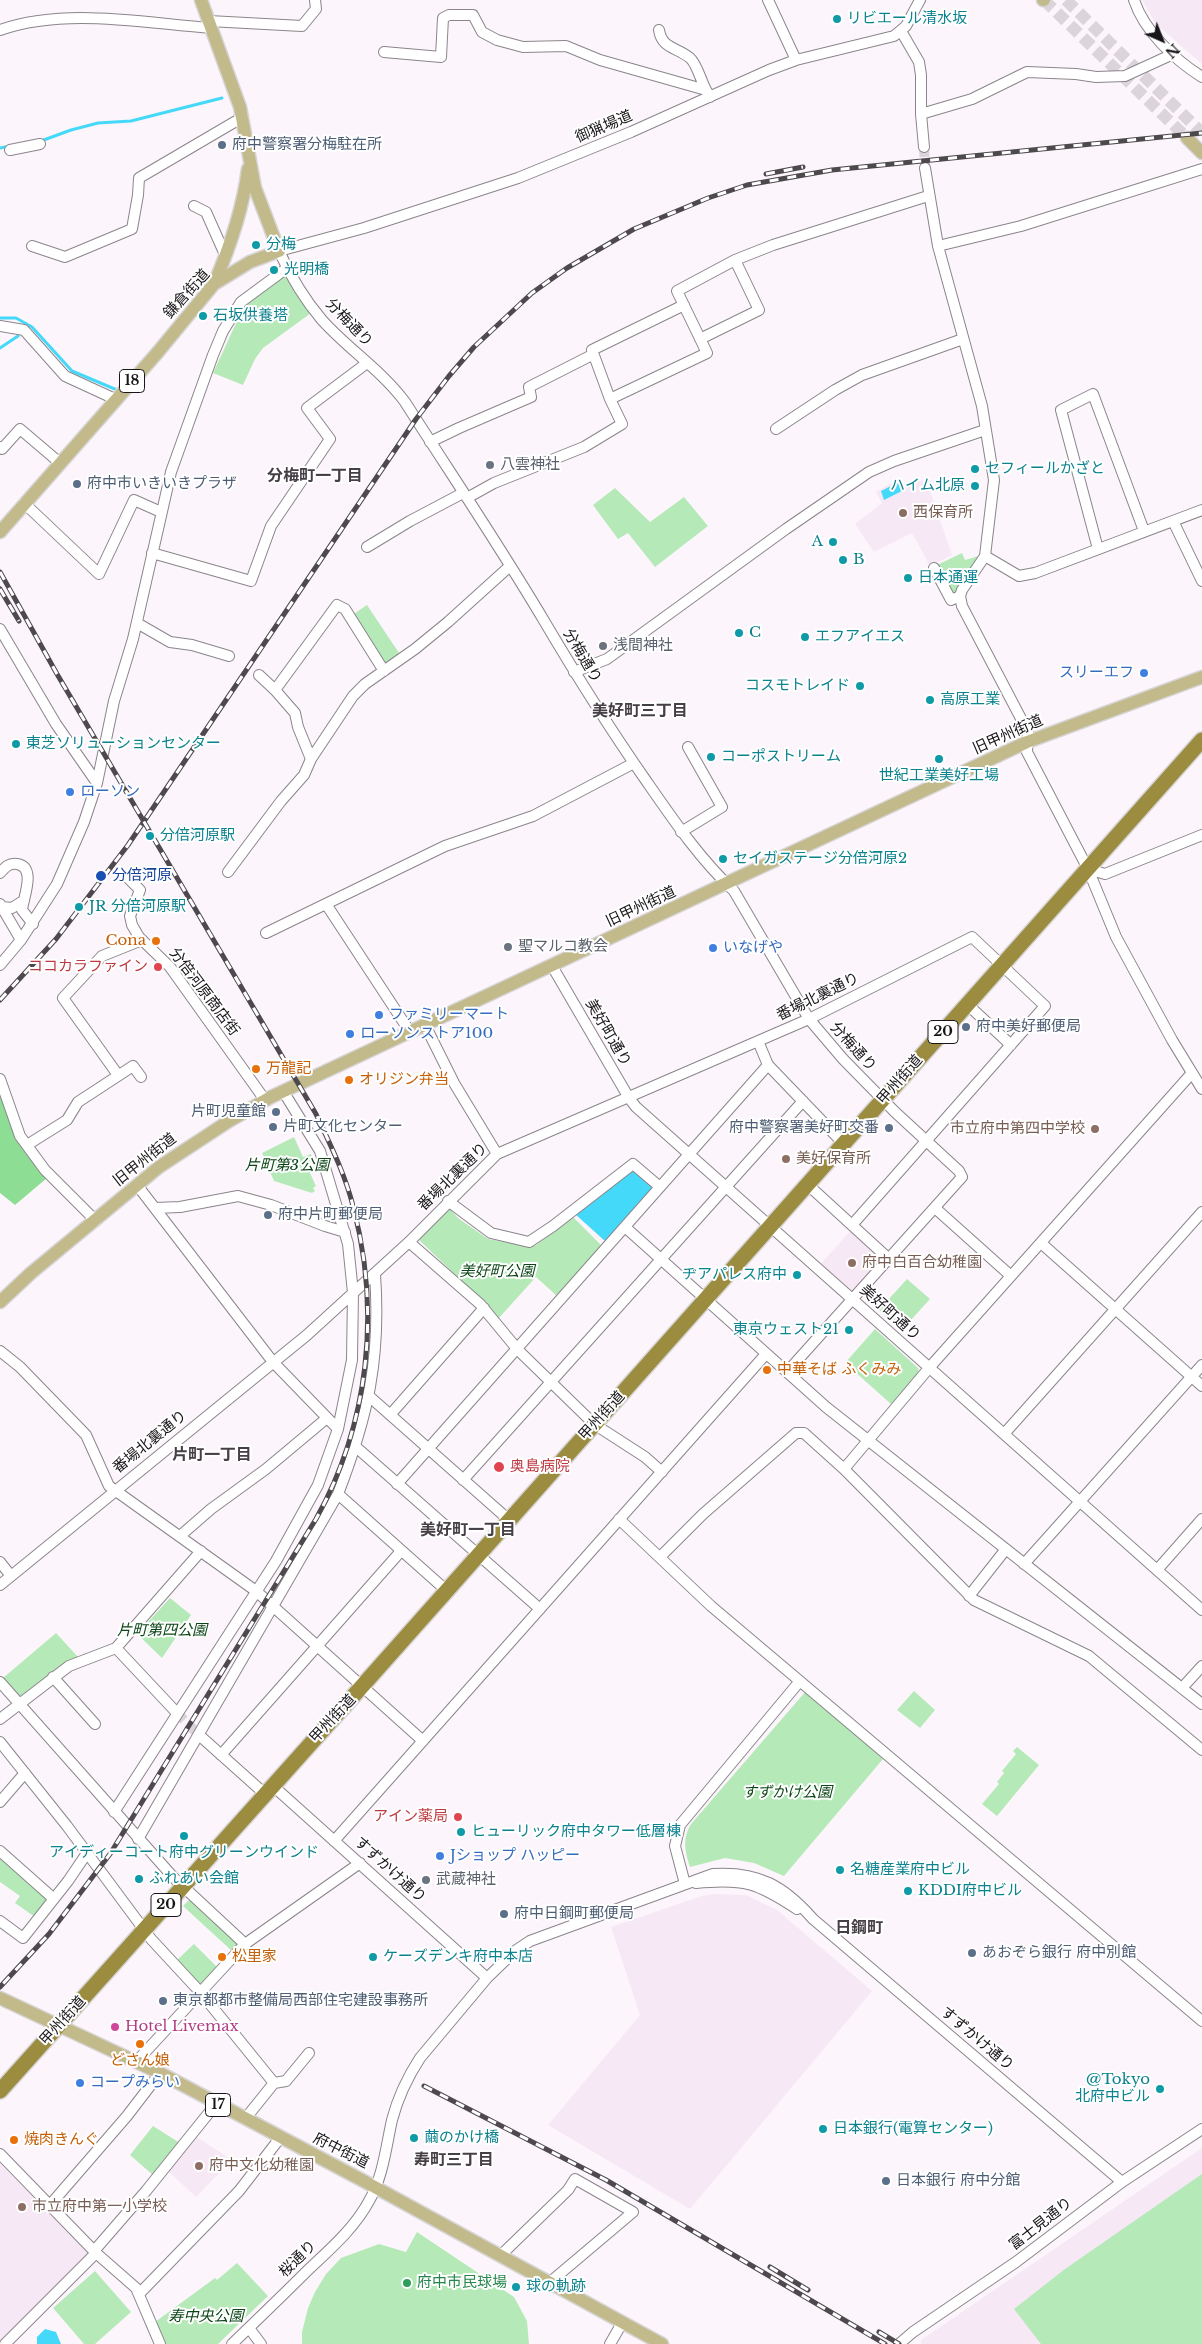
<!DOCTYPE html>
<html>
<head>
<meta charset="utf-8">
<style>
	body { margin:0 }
	#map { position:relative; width:1202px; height:2344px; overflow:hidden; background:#fdf5fc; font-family:"Libre Baskerville",serif }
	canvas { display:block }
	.north { position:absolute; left:1137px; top:15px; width:50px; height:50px; -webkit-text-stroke:4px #fff; paint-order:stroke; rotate:136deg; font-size:14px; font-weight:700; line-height:20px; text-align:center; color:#191619 }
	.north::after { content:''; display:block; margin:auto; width:18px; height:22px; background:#191619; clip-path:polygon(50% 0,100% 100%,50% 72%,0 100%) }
</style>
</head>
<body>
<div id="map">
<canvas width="1202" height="2344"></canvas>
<div class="north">N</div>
</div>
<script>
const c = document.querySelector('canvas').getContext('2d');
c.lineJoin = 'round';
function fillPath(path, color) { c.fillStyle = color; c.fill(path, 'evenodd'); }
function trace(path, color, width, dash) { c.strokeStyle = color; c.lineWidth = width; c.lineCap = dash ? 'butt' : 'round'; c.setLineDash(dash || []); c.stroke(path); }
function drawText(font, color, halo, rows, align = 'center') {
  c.font = font + ' "Libre Baskerville","Noto Sans JP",serif'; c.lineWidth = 4; c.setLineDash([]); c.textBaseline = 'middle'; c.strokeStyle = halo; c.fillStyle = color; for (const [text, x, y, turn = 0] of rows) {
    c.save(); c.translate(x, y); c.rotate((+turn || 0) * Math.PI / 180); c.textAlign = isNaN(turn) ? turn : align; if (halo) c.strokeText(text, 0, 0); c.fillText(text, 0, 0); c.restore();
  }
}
fillPath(new Path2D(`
	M1142,0H1202V64L1156,24Z
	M898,479L903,487L926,479L952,555L930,566L912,533L874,552L855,524L882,503L876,492Z
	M853,1228L887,1259L853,1297L818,1267Z
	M714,1894L746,1895L777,1910L872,1991L690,2209L548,2125L640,2015L611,1927L702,1896Z
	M195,2136L232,2160L196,2197L168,2171Z
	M1202,2148V2344H921V2340Z
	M0,2161L89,2254L0,2344Z`), '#f6e8f5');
fillPath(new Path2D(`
	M284,276L291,281L311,313L263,348L255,359L243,385L213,373L244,306Z
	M615,488L650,522L684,497L708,526L655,567L628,533L618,539L593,505Z
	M962,553L965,560L982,555L960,593L952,597L937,565Z
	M367,605L401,656L386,668L352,615Z
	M294,1137L303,1157L311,1154L317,1169L310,1173L316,1186L313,1188L315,1191L312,1193L274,1181L262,1153Z
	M449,1208L458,1218L488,1239L530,1247L536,1245L573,1217L602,1246L558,1297L536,1277L498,1319L492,1310L418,1239Z
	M907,1279L930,1299L901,1331L879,1310Z
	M875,1329L918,1368L919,1373L891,1404L845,1363Z
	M170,1598L191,1615L162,1658L137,1634Z
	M56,1633L79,1658L67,1661L20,1696L3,1678Z
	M806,1691L883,1759L784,1876L754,1863L725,1858L690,1867C685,1851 682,1839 691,1824Z
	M914,1691L935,1710L920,1728L897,1710Z
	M1017,1747L1039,1765L997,1816L982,1804L999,1784L997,1782L1004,1773L1002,1771L1016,1754L1013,1751Z
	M0,1856L49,1899L35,1917L15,1903L20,1896L0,1882Z
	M191,1898L241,1944L233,1952L183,1906Z
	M194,1944L218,1968L202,1986H198L176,1961Z
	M153,2126L180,2143L154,2176L130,2155Z
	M1202,2174V2344H1041L1014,2309L1065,2269Z
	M417,2232L514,2297L527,2321L529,2344H302V2332L308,2308L315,2292L326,2274L341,2258L379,2244L406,2252Z
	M237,2263L268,2296L218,2344H163L155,2322L215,2278L217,2280Z
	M95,2271L131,2312L95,2344H84L53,2308Z`), '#b5eab8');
fillPath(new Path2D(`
	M0,1093L47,1178L15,1205L0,1193Z`), '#8edd94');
fillPath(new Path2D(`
	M899,482L904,490L884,500L881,491Z
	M634,1169L654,1188L606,1242L575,1214Z
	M45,2329L56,2332L61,2344H37V2337Z`), '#45d9f9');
trace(new Path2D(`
	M41,141L71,130L98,123L131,121L222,98
	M0,148L10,146
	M0,318H16L32,327L72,371L117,390
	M0,348L18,336`), '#45d9f9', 3);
trace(new Path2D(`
	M924,147L925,168
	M177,1713L199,1735`), '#dbd4da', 10, [10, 5]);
trace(new Path2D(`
	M1044,0L1187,138
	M1066,0L1202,133`), '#dbd4da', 12, [12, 6]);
const minor = new Path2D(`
	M768,0L796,60
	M1134,0C1144,31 1175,60 1202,77
	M209,21L302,26L316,9L315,0
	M0,30C65,7 143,23 211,28
	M659,30C662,49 677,47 690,58C697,64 701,81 706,90
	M901,31L919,62L921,75V114L972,99L1027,72L1076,74L1096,77L1125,76L1173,54
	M384,52L441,57L443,18L449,15H473L482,32L497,40L523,47L566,46L600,60L706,90L710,97
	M921,114L924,147
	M10,150L40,144
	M925,168L938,246L982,406L994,480L985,556L962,590L960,596L962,606L1028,732L1027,752L1088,869L1116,937L1172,1040L1202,1089
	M194,206L206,212L226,257
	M32,246L65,257L132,229L138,195L139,178L243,117
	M938,246L1021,226L1202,169
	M0,326L24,330L65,376L115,399
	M700,339L759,310L735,260
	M610,399L707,353L677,291L735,260L773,245L928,196
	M776,429L835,390L862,375L963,339
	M430,442L459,428L531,397L529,387L592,355
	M0,447L2,449L20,429L60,463
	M467,498L494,483L584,447L622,424L610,399L592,350L684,305
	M24,503L99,574L134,500L161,512
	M1173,521L1202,581
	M367,547L410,521L463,493
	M1098,549L1061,410L1093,394L1144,531
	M152,553L251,581L271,526L330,439L307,408L367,363
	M985,556L1019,576L1035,573L1202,510
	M934,568L951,600L960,596
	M137,623L170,642L192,645L229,656
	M0,629L56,724L97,783
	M574,672L607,659L786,529L869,472L894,461L985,430
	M259,675L275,690L295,713L298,727L311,759
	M275,690L337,605L345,609L384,671
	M681,832L722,807L688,747
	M1088,869L1105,874L1202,835
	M228,872L281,801L304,775L311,759L353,696L365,684L415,649L448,622L510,566
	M0,873C5,867 9,863 17,864C37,867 23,898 22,910L33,924
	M127,877L140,890L130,916L132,925L139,937L170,967L265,1100
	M0,904L21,940
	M326,904L410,1032
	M2,907L12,908L23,901
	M266,933L445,846L533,816L634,763
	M0,965L21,940L57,884L84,822L97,783L114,701L133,639L171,472L213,355L223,331L241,302L287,268
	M552,966L629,1098L636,1107L1202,1610
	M967,1004L1011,1045
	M425,1025L454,1083L497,1154
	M758,1041L768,1065L844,1144
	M118,1075L63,998L102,956L142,940
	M0,1079L20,1136L45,1170L96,1221
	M27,1145L67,1120L78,1102L133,1066L141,1077
	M807,1184L889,1259
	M137,1185L273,1362L338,1429
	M448,1201L491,1233L529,1242L553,1226L633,1164L660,1187
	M155,1208L180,1207L238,1196L271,1205L325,1226L345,1232
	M935,1208L1011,1276
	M625,1227L826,1407L1202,1704
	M409,1242L480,1304L518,1350L594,1424L645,1457L662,1472
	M1041,1243L1202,1386
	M0,1351L20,1367L86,1435L109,1486L256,1591L423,1741
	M787,1372L962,1177L959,1171L895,1112L843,1059L809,1019L734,891C700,859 674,821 647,782C610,729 576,675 543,619C499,545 451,474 405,402C381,370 348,349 322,320C305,300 290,275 279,251L364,228L518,178L631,132L769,70L796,60L894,36L906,26L920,0
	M370,1397L509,1520
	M390,1415L484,1308
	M1004,1434L1202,1212
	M356,1447L540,1609
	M844,1469L929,1368L1192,1073
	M463,1480L803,1101
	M397,1484L768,1065
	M338,1494L447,1591
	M619,1519L711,1606L1202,2021
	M180,1536L211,1509L266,1469L327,1418
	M660,1557L703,1514L796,1433H804L844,1469L974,1600L1089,1656L1202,1750
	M0,1562L11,1576
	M1024,1564L1202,1365
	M1157,1570L1202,1519
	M0,1585L307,1335L409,1242L497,1154L809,1019L972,937L1045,1006L852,1225
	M969,1596L1006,1549
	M116,1648L177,1713
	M53,1677L95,1724
	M0,1682L174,1878L245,1944
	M1182,1688L1202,1666
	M0,1719L69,1666L116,1648L201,1551
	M199,1735L265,1794
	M0,1742L67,1826L151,1939L201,1993L274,2083L245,2119
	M221,1755L401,1551
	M272,1785L487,1978
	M0,1802L25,1773
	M114,1812L276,1561L318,1485L338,1429L352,1360L353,1293L348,1244L320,1151L283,1091
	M138,1839L338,1494C368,1416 381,1359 375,1274
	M334,1841L766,1354
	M0,1851L54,1899
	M696,1883C744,1878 758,1883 797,1909
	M685,1884L675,1846L680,1825L800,1681
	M0,1921L23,1938L68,1881L87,1853
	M136,2062L245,1944L360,1863
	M274,2083L286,2081L309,2053
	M0,2154L96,2253L136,2288L160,2344
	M50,2205L127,2116L160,2073
	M94,2251L146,2191L216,2104
	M500,2256L568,2190L575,2179L633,2212L549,2283
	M139,2294L239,2191L280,2138
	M249,2328L261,2344
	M5,2344L96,2253
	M232,2344C257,2320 282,2296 306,2272C329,2250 354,2229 369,2201C383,2177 386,2147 392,2120C398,2097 407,2078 420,2058L487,1978L515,1951L530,1941L713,1874C758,1871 784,1886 813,1919L1122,2182
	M610,2344L622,2323
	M899,2344L913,2332L1016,2262L1122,2182L1202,2129`);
const major = new Path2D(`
	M1043,0H1044
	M1187,138L1202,153
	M214,284C230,247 243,209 248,169
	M0,532L158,352L214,284L250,262L279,251L255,188L240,107L201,0
	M0,1302L31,1273L159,1167L229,1121L271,1097L1027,742L1202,677
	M0,1998L160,2073L360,2179L662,2344`);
const highway = new Path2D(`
	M0,2091L356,1693L1202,740`);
trace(minor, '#8b858b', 12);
trace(major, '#d6d5d6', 15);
trace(highway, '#d6d5d6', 18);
trace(minor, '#fff', 10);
trace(major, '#c3ba8c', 12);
trace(highway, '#9b8c40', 15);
const rail = new Path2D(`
	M766,174L803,167
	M0,572L57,674L316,1114C330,1144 345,1174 353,1206C381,1311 369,1424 316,1519L110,1854L49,1934L0,1987
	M0,589L19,621
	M0,1000L56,939L128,845L416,419L449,376L474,347L532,293L567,268L634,229L708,198L747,185L832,170L1202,133
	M424,2086L606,2180L885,2344
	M770,2267L808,2290
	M879,2332L899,2344`);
trace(rail, '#4d494d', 5);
trace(rail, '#fff', 3, [9]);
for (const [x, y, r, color] of [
	[837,19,5,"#0f9aa8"],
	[222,145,5,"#5c6f8a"],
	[256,245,5,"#0f9aa8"],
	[274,270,5,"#0f9aa8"],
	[203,316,5,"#0f9aa8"],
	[490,465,5,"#6b7280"],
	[975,469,5,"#0f9aa8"],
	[77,484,5,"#5c6f8a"],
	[975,486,5,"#0f9aa8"],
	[903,513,5,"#8d6e63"],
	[833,542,5,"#0f9aa8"],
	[843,560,5,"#0f9aa8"],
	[908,578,5,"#0f9aa8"],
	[739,633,5,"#0f9aa8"],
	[805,637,5,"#0f9aa8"],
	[603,646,5,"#6b7280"],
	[1144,673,5,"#3f7fe0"],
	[860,686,5,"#0f9aa8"],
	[930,700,5,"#0f9aa8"],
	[16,744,5,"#0f9aa8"],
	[711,757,5,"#0f9aa8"],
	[939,759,5,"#0f9aa8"],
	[70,792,5,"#3f7fe0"],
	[150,836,5,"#0f9aa8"],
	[723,859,5,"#0f9aa8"],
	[101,876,6,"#1a4fb4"],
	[79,907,5,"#0f9aa8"],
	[156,941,5,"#e8710a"],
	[508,947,5,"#6b7280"],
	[713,948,5,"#3f7fe0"],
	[158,967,5,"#e0444e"],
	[379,1015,5,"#3f7fe0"],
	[966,1027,5,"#5c6f8a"],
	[350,1034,5,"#3f7fe0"],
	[256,1069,5,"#e8710a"],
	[349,1080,5,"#e8710a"],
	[276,1112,5,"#5c6f8a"],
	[273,1127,5,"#5c6f8a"],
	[889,1128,5,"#5c6f8a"],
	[1095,1129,5,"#8d6e63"],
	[786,1159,5,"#8d6e63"],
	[268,1215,5,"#5c6f8a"],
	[852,1263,5,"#8d6e63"],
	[797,1275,5,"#0f9aa8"],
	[849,1330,5,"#0f9aa8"],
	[767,1370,5,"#e8710a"],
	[499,1467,6,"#e0444e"],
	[458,1817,5,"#e0444e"],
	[461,1832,5,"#0f9aa8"],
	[184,1836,5,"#0f9aa8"],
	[440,1856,5,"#3f7fe0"],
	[840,1870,5,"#0f9aa8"],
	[139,1879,5,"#0f9aa8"],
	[426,1880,5,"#6b7280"],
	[908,1891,5,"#0f9aa8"],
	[504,1914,5,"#5c6f8a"],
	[972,1953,5,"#5c6f8a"],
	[222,1957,5,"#e8710a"],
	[373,1957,5,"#0f9aa8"],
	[163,2001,5,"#5c6f8a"],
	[115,2027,5,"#d1479c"],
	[140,2044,5,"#e8710a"],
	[80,2083,5,"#3f7fe0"],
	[1160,2089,5,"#0f9aa8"],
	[823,2129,5,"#0f9aa8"],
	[414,2138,5,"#0f9aa8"],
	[14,2140,5,"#e8710a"],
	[199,2166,5,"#8d6e63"],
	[886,2181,5,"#5c6f8a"],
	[22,2207,5,"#8d6e63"],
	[407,2283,5,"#2e9e5b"],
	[516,2287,5,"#0f9aa8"]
]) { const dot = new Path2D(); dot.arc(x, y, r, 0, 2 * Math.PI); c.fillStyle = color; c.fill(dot); trace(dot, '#fff', 2); }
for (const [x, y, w] of [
	[132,381,25],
	[943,1032,30],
	[166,1905,30],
	[218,2105,25]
]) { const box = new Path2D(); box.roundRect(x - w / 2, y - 11.5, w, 23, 4); c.fillStyle = '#fff'; c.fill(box); trace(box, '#191619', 1); }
drawText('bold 14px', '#191619', null, [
	["18",132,381],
	["20",943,1032],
	["20",166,1905],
	["17",218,2105]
]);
drawText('15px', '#0d838f', '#fff', [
	["リビエール清水坂",847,19],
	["分梅",266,245],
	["光明橋",284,270],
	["石坂供養塔",213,316],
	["セフィールかざと",985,469],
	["ハイム北原",965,486,"right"],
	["A",823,542,"right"],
	["B",853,560],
	["日本通運",918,578],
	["C",749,633],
	["エフアイエス",815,637],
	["コスモトレイド",850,686,"right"],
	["高原工業",940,700],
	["東芝ソリューションセンター",26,744],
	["コーポストリーム",721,757],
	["世紀工業美好工場",939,776,"center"],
	["分倍河原駅",160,836],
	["セイガステージ分倍河原2",733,859],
	["JR 分倍河原駅",89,907],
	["ヂアパレス府中",787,1275,"right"],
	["東京ウェスト21",839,1330,"right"],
	["ヒューリック府中タワー低層棟",471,1832],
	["アイディーコート府中グリーンウインド",184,1853,"center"],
	["名糖産業府中ビル",850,1870],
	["ふれあい会館",149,1879],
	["KDDI府中ビル",918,1891],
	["ケーズデンキ府中本店",383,1957],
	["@Tokyo",1150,2080,"right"],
	["北府中ビル",1150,2097,"right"],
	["日本銀行(電算センター)",833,2129],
	["繭のかけ橋",424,2138],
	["球の軌跡",526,2287]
], 'left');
drawText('15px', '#191619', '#fff', [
	["御猟場道",604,127,-23],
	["鎌倉街道",187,294,-48],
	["分梅通り",349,323,46],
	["分梅通り",582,656,59],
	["旧甲州街道",1008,735,-24],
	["旧甲州街道",641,907,-25],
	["分倍河原商店街",204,992,53],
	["番場北裏通り",818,997,-26],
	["美好町通り",608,1033,60],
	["分梅通り",853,1047,48],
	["甲州街道",900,1080,-49],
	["旧甲州街道",145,1160,-38],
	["番場北裏通り",453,1177,-44],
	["美好町通り",890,1313,42],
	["甲州街道",602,1416,-48],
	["番場北裏通り",150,1442,-39],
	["甲州街道",333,1719,-47],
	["すずかけ通り",390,1870,42],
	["甲州街道",63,2021,-48],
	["すずかけ通り",977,2039,40],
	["府中街道",341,2151,27],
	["富士見通り",1041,2224,-38],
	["桜通り",298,2259,-44]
]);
drawText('15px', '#4e5e75', '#fff', [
	["府中警察署分梅駐在所",232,145],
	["府中市いきいきプラザ",87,484],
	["府中美好郵便局",976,1027],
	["片町児童館",266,1112,"right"],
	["片町文化センター",283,1127],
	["府中警察署美好町交番",879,1128,"right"],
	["府中片町郵便局",278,1215],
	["府中日鋼町郵便局",514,1914],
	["あおぞら銀行 府中別館",982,1953],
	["東京都都市整備局西部住宅建設事務所",173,2001],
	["日本銀行 府中分館",896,2181]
], 'left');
drawText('15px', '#5b616d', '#fff', [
	["八雲神社",500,465],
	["浅間神社",613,646],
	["聖マルコ教会",518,947],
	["武蔵神社",436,1880]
], 'left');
drawText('15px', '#785e54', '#fff', [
	["西保育所",913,513],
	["市立府中第四中学校",1085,1129,"right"],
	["美好保育所",796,1159],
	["府中白百合幼稚園",862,1263],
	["府中文化幼稚園",209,2166],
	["市立府中第一小学校",32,2207]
], 'left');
drawText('15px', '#366cbe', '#fff', [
	["スリーエフ",1134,673,"right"],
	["ローソン",80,792],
	["いなげや",723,948],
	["ファミリーマート",389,1015],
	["ローソンストア100",360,1034],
	["Jショップ ハッピー",450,1856],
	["コープみらい",90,2083]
], 'left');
drawText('15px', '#164399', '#fff', [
	["分倍河原",112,876]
], 'left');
drawText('15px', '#c56008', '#fff', [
	["Cona",146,941,"right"],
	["万龍記",266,1069],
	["オリジン弁当",359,1080],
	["中華そば ふくみみ",777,1370],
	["松里家",232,1957],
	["どさん娘",140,2061,"center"],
	["焼肉きんぐ",24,2140]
], 'left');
drawText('15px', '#be3a42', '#fff', [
	["ココカラファイン",148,967],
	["奥島病院",510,1467,"left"],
	["アイン薬局",448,1817]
], 'right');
drawText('italic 15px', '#0c4517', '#fff', [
	["片町第3公園",287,1166],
	["美好町公園",497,1272],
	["片町第四公園",162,1631],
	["すずかけ公園",787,1793],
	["寿中央公園",206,2317]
]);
drawText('15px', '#b23c85', '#fff', [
	["Hotel Livemax",125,2027]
], 'left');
drawText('15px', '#27864d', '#fff', [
	["府中市民球場",417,2283]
], 'left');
drawText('bold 16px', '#464046', '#fff', [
	["分梅町一丁目",315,476],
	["美好町三丁目",640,711],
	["片町一丁目",212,1455],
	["美好町一丁目",468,1530],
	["日鋼町",859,1928],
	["寿町三丁目",454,2160]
]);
</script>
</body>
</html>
